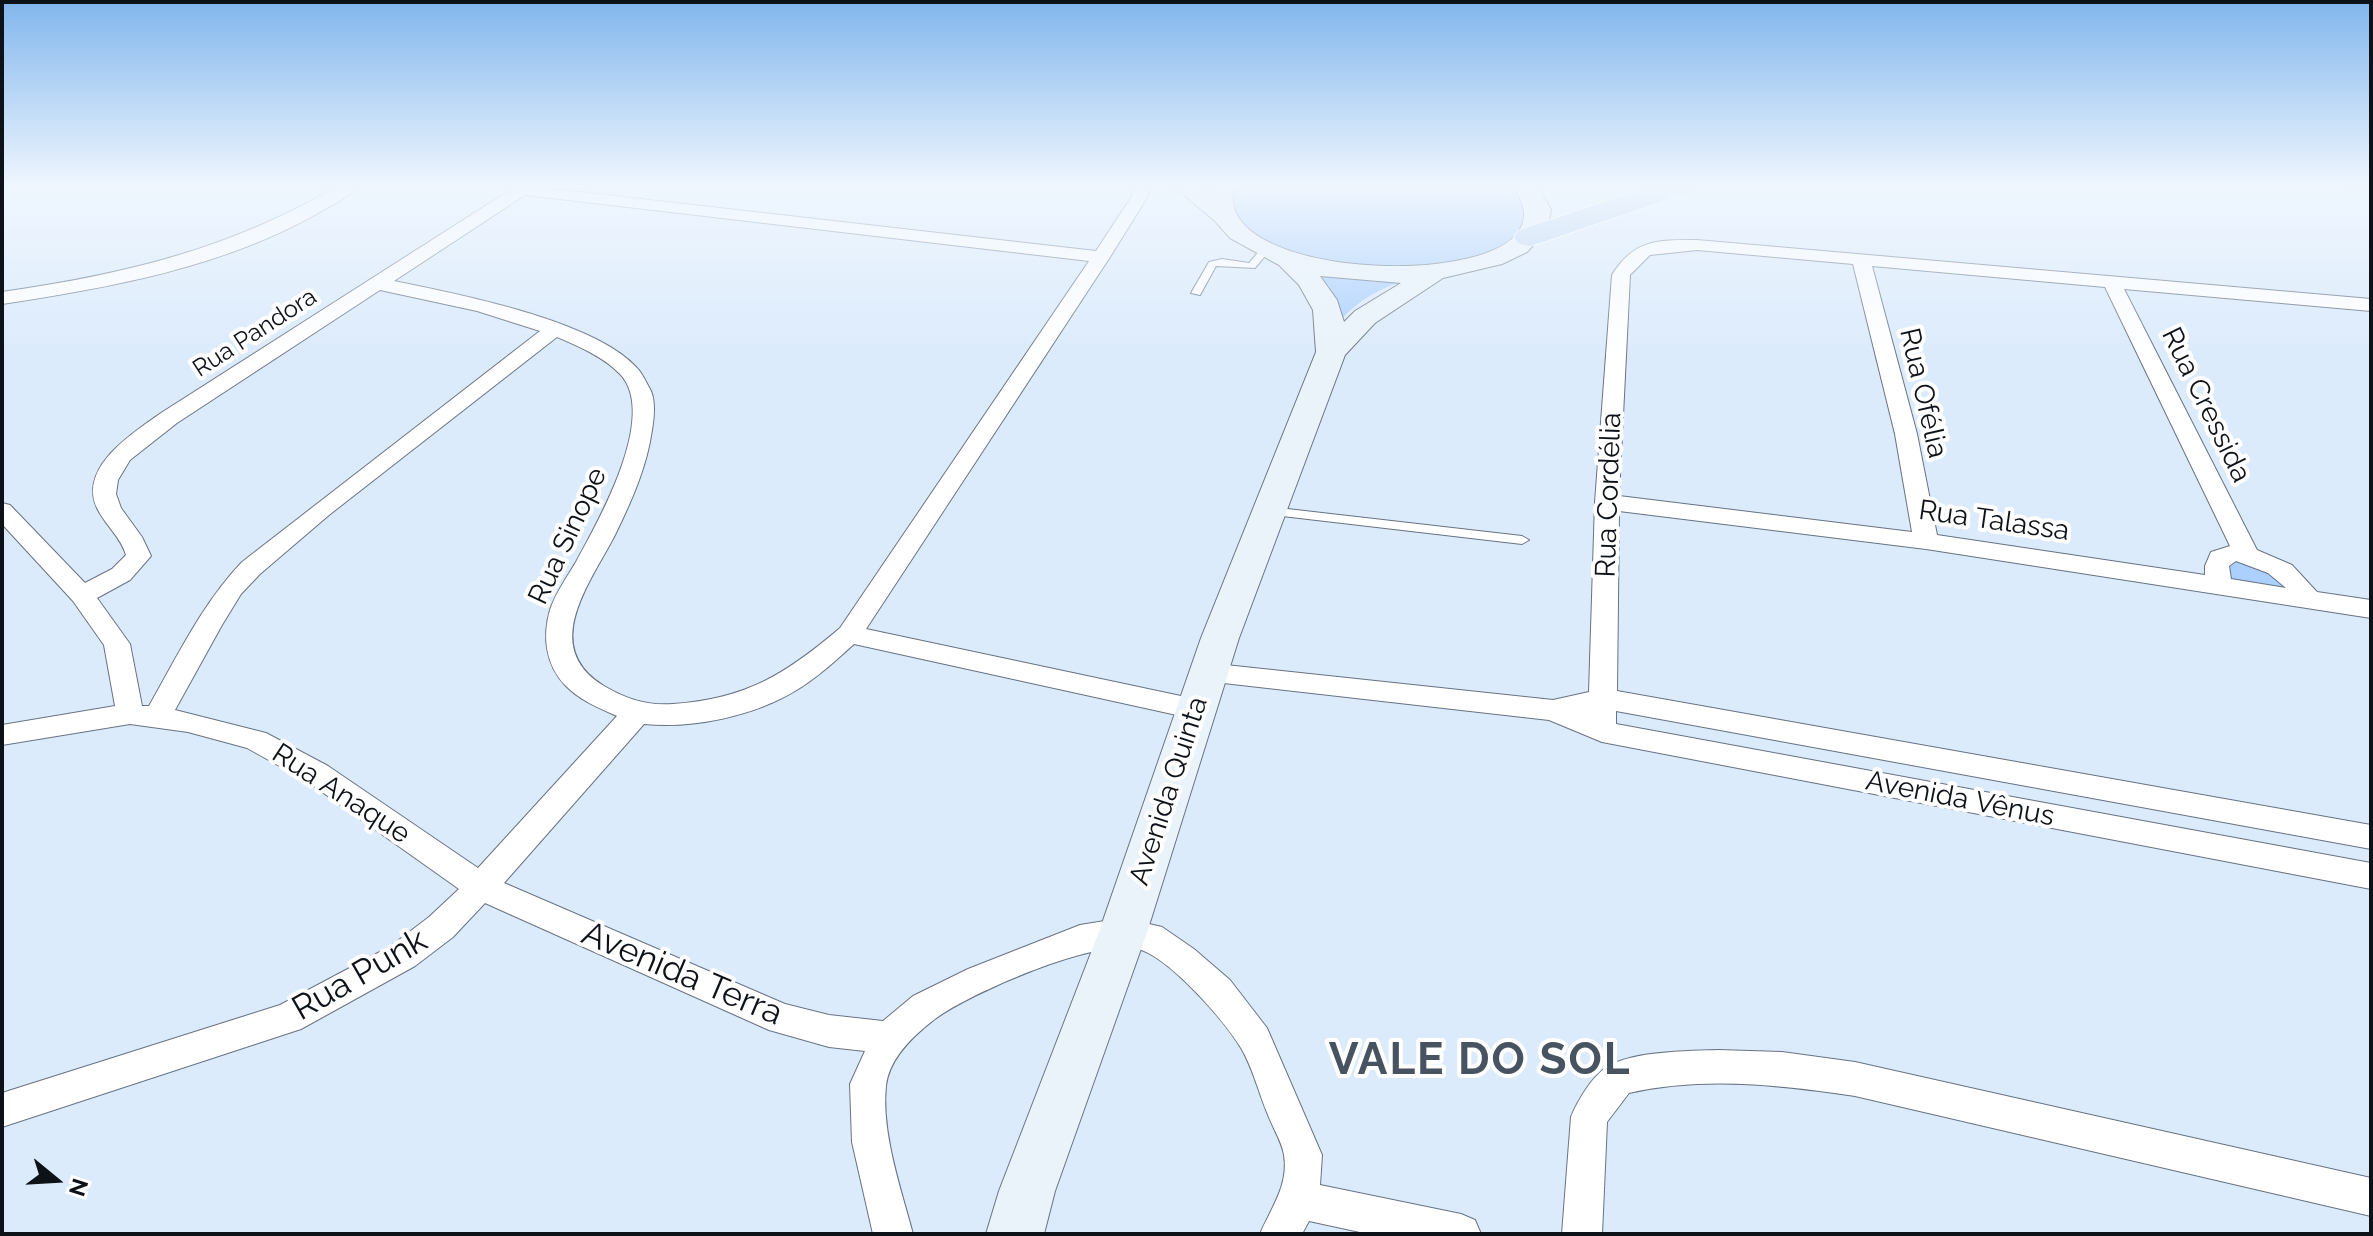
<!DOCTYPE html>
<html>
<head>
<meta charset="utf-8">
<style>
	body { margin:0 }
	#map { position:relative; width:2373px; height:1236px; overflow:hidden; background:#dcebfc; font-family:Raleway,sans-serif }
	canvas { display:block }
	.frame { position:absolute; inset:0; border:4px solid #0d1218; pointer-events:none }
	.north { position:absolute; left:16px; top:1140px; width:80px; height:80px; -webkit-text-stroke:6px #fff; paint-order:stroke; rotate:108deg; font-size:22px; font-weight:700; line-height:32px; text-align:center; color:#0d1218 }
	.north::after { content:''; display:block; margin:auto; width:28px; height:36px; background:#0d1218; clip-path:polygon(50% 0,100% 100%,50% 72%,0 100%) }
</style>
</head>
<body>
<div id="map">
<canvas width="2373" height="1236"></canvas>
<div class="frame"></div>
<div class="north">N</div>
</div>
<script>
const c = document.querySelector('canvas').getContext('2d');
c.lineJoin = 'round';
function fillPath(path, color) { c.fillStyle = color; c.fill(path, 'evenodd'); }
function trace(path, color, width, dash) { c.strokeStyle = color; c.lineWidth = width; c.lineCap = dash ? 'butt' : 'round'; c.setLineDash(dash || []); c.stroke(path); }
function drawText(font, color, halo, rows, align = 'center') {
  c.font = font + ' Raleway,sans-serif'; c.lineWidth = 8; c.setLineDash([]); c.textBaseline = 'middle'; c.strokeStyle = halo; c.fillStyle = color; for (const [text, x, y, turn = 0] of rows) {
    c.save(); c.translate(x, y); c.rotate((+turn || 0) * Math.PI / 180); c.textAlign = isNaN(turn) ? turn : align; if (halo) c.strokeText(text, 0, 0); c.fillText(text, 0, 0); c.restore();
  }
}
fillPath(new Path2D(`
	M1232,185H1518L1526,198L1525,226C1511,240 1498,250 1479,256C1420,276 1298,273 1249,229C1246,225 1239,220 1237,216C1233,208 1234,194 1232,185Z
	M1307,267L1373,282L1407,279C1381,289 1360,298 1341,320L1329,286Z
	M2252,560L2287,585L2285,589L2234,581L2227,575V561Z`), '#abd0fd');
const lane = new Path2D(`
	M1265,247L1270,250L1255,268L1216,266L1200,295L1191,293L1209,262L1222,259L1249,263L1262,248Z
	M1270,507L1522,536L1529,540L1522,544L1265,514L1264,511L1265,508Z`);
const street = new Path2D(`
	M340,185H361C350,196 333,204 320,212C225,267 109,288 2,304V292C127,274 230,249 340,185Z
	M518,185L1096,251L1132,196L1134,185H1150L1148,196L1110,257L866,629L1195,699L1205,702L1209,709L1205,716L1195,719L854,644C835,661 817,678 795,691C754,716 692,729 644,724L504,883L785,1004L829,1015L883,1021L913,996L968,969L1080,925L1123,918L1162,927L1194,949L1230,980L1267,1028L1322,1155L1320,1185L1461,1214L1475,1220L1481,1234H1369L1309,1221L1302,1234H1260C1271,1208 1289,1185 1284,1155C1282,1142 1273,1128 1268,1115C1259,1094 1253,1068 1241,1048C1225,1021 1168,956 1138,949C1096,938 970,993 935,1019C914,1035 889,1058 886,1086C881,1132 901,1189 913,1234H873L852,1142L850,1084L865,1051L829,1047L769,1030L485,903L453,937L415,966L301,1029L2,1127V1093L280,1005L391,946L429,917L459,889L308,782L247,748L188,732L130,724L2,745V725L115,706L104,645L73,601L2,524V503L10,505L85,583L112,569L126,555C121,537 105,525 97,508C78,467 133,433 161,413ZM525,195L1089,261L840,628C786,674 746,699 673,704C647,706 626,699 604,686C538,646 592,581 616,533C632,500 647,466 652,430C654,418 656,400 650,389C646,382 642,373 637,368C594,320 457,294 394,281ZM380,290L477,311L540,331L242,562C202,604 177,657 149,706H142L130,644L97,598L130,580L151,556L142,537L121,508L116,494L118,480L130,460L177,423ZM557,337C578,346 604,357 620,374C659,415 598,522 576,562C567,577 555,594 550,610C542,637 546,665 565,685C579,700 599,708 617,716L478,868L328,766L266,733L175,710L222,625L241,594L260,574L329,515Z
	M1697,240L2371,299V311L2124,289L2257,550L2292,565L2317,592L2371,600V618L1926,549L1619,511L1617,691L2371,825V849L1616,711V724L2371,863V889L1602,742L1549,720L1197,680L1193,673L1197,666L1207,663L1553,700L1589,692L1595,502L1612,275C1634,239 1658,240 1697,240ZM1697,250L1853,264L1895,434L1912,532L1619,496L1630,275L1650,255ZM1872,266L2105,287L2230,546L2211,552L2205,566V575L1937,535L1917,434ZM2236,561L2268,573L2286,588L2231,579L2229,566Z
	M1718,1050L1782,1052L1855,1062L2371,1178V1216L1855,1096C1779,1085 1705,1076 1629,1093L1607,1122L1602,1234H1562L1571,1117C1577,1102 1592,1076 1607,1067C1632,1051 1689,1051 1718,1050Z`);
const secondary = new Path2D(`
	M1172,185H1200L1208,192L1211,185H1235C1204,276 1496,292 1522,225C1528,210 1520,199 1514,185H1538L1551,210L1547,230L1527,252L1502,264L1443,278L1375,323L1345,355L1239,638L1147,932L1055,1191L1044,1234H986L999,1191L1099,932L1201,638L1316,352L1313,310L1299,285L1279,265L1230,238L1215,221ZM1320,276L1401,283L1355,311L1344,322L1337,300Z`);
const highway = new Path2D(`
	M1654,185H1697L1693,191L1540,243L1529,246L1518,243L1514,237L1518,231Z
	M2346,185H2371V195L2350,191Z`);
trace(lane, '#677382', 2);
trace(street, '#677382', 2);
trace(secondary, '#677382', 2);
trace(highway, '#fff', 2);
fillPath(lane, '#fff');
fillPath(street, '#fff');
fillPath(secondary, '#eaf2fa');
fillPath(highway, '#b9d2f0');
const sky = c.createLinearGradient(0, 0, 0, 358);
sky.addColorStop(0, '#81b6ed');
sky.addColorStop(0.52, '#eff6fe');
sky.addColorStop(1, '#eff6fe00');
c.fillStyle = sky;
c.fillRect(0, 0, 2373, 358);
drawText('24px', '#0d1218', '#fff', [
	["Rua Pandora",255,333,-33]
]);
drawText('28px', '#0d1218', '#fff', [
	["Rua Ofélia",1923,393,77],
	["Rua Cressida",2206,405,64],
	["Rua Cordélia",1609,495,-88],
	["Rua Talassa",1994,521,8],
	["Rua Sinope",568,536,-65],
	["Avenida Quinta",1169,791,-72],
	["Rua Anaque",341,794,33],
	["Avenida Vênus",1960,799,11]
]);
drawText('34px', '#0d1218', '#fff', [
	["Avenida Terra",682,974,23],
	["Rua Punk",360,975,-30]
]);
c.letterSpacing = '2px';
drawText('bold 44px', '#475361', '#fff', [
	["VALE DO SOL",1480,1061]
]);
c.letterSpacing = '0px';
</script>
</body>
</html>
